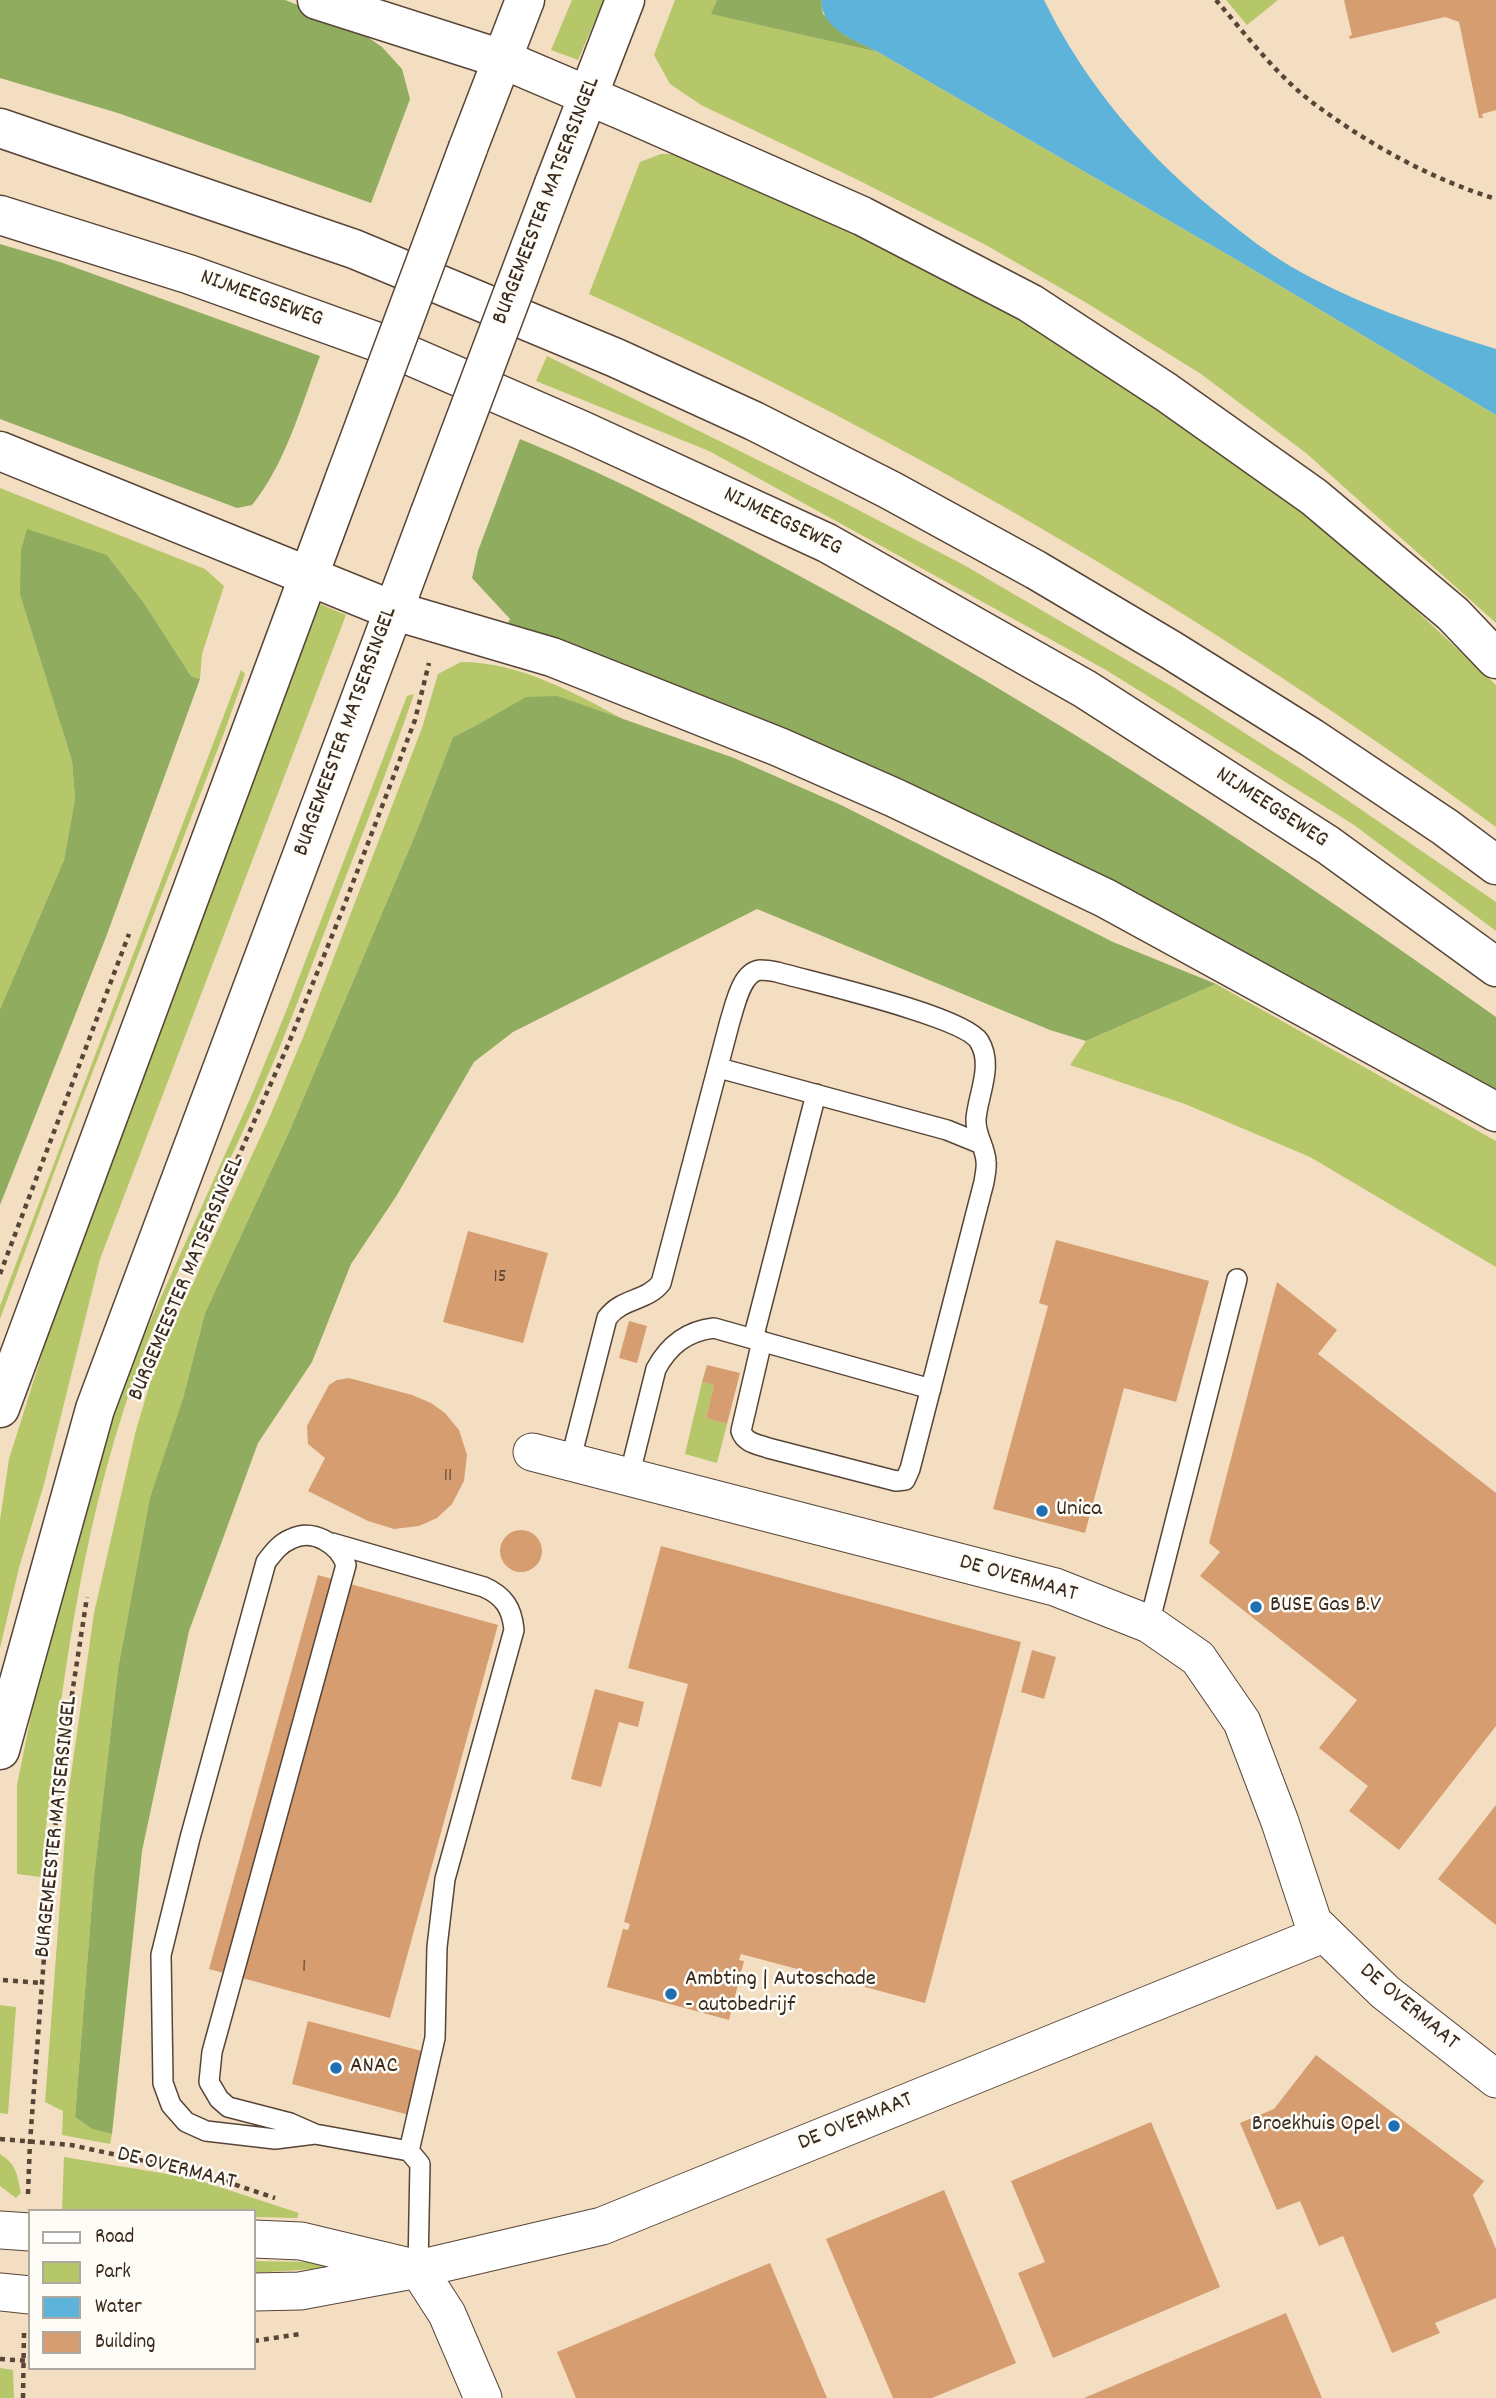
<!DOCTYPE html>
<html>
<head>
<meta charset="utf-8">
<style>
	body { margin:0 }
	#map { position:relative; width:1496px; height:2398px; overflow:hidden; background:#f3dec2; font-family:Dekko,sans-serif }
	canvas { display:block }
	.legend { position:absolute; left:28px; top:2209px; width:228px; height:161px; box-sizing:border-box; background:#fdfcf7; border:2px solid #afa8a0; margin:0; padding:9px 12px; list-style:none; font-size:21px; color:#3b2a1e }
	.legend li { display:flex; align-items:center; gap:14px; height:35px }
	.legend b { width:35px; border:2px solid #afa8a0 }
</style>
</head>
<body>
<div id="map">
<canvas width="1496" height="2398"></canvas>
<ul class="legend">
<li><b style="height:9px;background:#fff"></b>Road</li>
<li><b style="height:19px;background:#b6c76a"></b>Park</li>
<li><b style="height:19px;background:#5eb3da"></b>Water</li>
<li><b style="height:19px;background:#d69d71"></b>Building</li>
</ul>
</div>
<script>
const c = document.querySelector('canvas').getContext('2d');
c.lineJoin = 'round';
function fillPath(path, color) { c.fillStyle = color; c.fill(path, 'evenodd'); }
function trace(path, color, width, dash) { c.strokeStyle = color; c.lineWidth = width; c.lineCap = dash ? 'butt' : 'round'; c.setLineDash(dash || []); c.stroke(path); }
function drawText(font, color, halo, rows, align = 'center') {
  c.font = font + ' Dekko,sans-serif'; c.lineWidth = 5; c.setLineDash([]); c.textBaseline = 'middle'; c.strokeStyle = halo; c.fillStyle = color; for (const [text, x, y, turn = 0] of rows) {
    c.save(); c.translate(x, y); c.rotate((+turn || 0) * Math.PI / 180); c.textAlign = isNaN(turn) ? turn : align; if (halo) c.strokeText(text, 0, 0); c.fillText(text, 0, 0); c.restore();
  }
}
fillPath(new Path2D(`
	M572,0H604L578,60L551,50Z
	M675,0H717L712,14L878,52L1237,260L1496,415V623L1306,453L1201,374L1085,302L984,244L856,179L701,105L670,84L654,55Z
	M1226,0H1278L1247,25Z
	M661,154H687L874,236L1099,361L1290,500L1387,583L1496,685V827C1217,621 905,438 589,294L640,162Z
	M547,356L839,500L964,565L1173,687L1318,780L1496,902V931L1354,825L1106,670L709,451L536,381Z
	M0,488L205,569L224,586L202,654L200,679L191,676L144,603L107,555L20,595L72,761L75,799L64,860L0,1009Z
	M320,604L346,615L100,1259L44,1484L19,1568L0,1648V1520L9,1459L59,1300L115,1143Z
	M461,662C520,662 574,693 625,720L558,696L477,725L453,737L416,833L289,1132L205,1313L183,1398L150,1497L118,1669L94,1877L75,2117L92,2129L112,2134L110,2144L62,2135L63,2111L45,2102L68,1796L94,1613L136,1430L150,1383L172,1329L270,1116L304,1035L422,728L438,674Z
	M241,670L245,674L224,733L67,1138L0,1319V1306Z
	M414,694C388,771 357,847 328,923C304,985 281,1048 253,1109C213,1199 167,1286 134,1379C78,1538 58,1709 41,1877L17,1874V1785L37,1686L91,1486L114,1415L140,1344L253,1092L285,1014L407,696Z
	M1216,984L1496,1141V1267L1310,1157L1185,1104L1070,1065L1086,1041Z
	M702,1382L714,1385L706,1418L727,1424L717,1463L685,1454Z
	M0,2005L16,2007L8,2114L0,2113Z
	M0,2154C17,2165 17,2174 21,2193L16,2198L0,2186Z
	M64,2157L192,2178L299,2213L297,2218L254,2217V2211L62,2209Z
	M254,2261L312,2262L330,2266L328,2268L254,2273Z
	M0,2368L13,2370L14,2398H0Z`), '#b6c76a');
fillPath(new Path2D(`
	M0,0H285L353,27L382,47L402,69L410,99L371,203L118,113L0,78Z
	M717,0H821L823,14L846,36L878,52L711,14Z
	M0,244L60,262L320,356C301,406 286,463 252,505L237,508L0,419Z
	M520,439C619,479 713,529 807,580C1048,709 1274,859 1496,1017V1099L600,662L508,623L510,619L472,578L478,551Z
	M27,529L107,555L144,603L191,676L200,679L106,937L0,1205V1009L64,860L75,799L72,761L20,595L21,550Z
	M558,696L734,758L841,805L1113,942L1216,984L1086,1041L1050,1030L757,909L513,1032L474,1062L397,1195L351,1264L312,1362L258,1443L189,1631L142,1851L112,2134L92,2129L75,2117L94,1877L118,1669L150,1497L183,1398L205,1313L289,1132L416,833L453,737L477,725L526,697Z`), '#90ac5e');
fillPath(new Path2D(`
	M821,0H1044C1086,86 1150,160 1225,219C1246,236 1267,252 1290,266C1354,303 1425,327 1496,349V415L1237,260L878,52C855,40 822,30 821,0Z`), '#5eb3da');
fillPath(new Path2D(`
	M1344,0H1496V110L1482,114L1483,118H1479L1459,22L1445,17L1350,39L1349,36L1352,35Z
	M468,1231L548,1253L523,1343L443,1322Z
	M1056,1240L1209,1281L1176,1402L1124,1388L1085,1533L993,1509L1048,1306L1039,1303Z
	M1277,1282L1337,1330L1318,1354L1496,1493V1726L1399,1850L1349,1811L1368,1786L1319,1748L1357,1700L1200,1576L1220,1552L1209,1543Z
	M629,1321L647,1326L637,1363L619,1358Z
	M707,1365L740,1373L727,1424L706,1418L714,1385L702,1382Z
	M349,1378L412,1395L431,1403L445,1413L459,1430L467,1455L464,1481L452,1504L437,1518L419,1526L394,1529L368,1521L308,1491L325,1458L308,1444L307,1426L329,1385L337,1380Z
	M500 1551a21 21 0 1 1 42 0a21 21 0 1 1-42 0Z
	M661,1546L1021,1642L925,2003L741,1954L739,1960L744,1961L729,2020L607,1987L623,1929L628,1930L630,1924L624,1922L688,1684L628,1668Z
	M318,1575L498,1625L390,2018L209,1969Z
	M1032,1650L1056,1657L1044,1699L1021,1692Z
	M595,1689L644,1702L638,1727L619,1722L601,1787L571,1779Z
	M1496,1805V1925L1438,1879Z
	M308,2021L429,2053L413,2116L292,2084Z
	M1316,2055L1484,2181L1473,2195L1496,2249V2298L1435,2323L1440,2333L1392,2353L1343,2236L1319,2246L1300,2201L1277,2210L1240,2123L1274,2109Z
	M1151,2122L1220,2287L1053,2358L1018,2273L1045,2262L1011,2181Z
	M944,2190L1016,2363L932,2398H893L826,2239Z
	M770,2263L827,2398H576L557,2352Z
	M1286,2313L1322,2398H1084Z`), '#d69d71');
const lane = new Path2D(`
	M719,1068L947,1130L979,1143
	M753,1339L816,1094
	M570,1462L607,1318C623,1297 646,1302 661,1283L730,1021C735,1006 741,972 760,970C765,970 772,971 777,972C812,982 963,1016 979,1041C994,1065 978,1094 976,1119C975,1135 985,1146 986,1161C987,1167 985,1175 984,1182L910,1469L905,1480L896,1481L768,1448C757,1444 745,1443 741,1431L762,1341
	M629,1477L656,1369C669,1345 687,1331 714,1328L931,1389
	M332,1543L484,1587C504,1596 512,1608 514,1630L445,1879L437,1947L435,2038L409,2151
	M1149,1624L1237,1279
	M315,2134L275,2139L206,2131L186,2122L171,2105L163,2083L161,1955L190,1838L266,1562C273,1553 279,1544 291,1539C313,1528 339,1544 346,1565L212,2052L209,2082L219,2099L228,2107L290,2123L315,2134L409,2151L420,2164L418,2269`);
const street = new Path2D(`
	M532,1452L1055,1587L1149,1624L1198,1658L1242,1722L1280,1822L1313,1922L1385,1992L1496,2079
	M0,2230L30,2232
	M254,2239L301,2241L418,2269L447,2314L483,2398
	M0,2292L30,2295
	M254,2292L300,2291L418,2269L602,2226L1323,1934`);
const secondary = new Path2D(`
	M468,148L525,0
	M554,184L625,0
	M0,1408L345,478
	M0,1750L95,1409L430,513`);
const highway = new Path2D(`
	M317,0L502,59L624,111L862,216L1030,303L1166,392L1314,497L1453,614L1496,659
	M0,128L354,249L616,358L754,421L890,490L1036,570L1171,650L1312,738L1445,827L1496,865
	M0,215L188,274L383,344L581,430L827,543L1085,689L1328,845L1496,967
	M0,451L392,610L552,657L779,747L895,798L1105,898L1496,1112`);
trace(lane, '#574537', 22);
trace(street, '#574537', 39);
trace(secondary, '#574537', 41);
trace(highway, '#574537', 41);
trace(new Path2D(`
	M1216,0C1247,36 1281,81 1320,108C1373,147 1434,180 1496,199
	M221,1196L288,1045L344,906L415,720L429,663
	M0,1274L129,934
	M3,1980L42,1983
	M0,2139L71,2145L200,2173L275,2198
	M28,2194L30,2142L51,1865L66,1733L87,1597
	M254,2341L300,2334
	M0,2359L30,2361
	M23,2398L24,2332`), '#574537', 4.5, [5, 5]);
trace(lane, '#fff', 19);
trace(street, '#fff', 37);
trace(secondary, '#fff', 38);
trace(highway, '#fff', 38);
const secondaryBridge = new Path2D(`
	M345,478L468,148
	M430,513L554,184`);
trace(secondaryBridge, '#574537', 41, []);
trace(secondaryBridge, '#fff', 38);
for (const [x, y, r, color] of [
	[1042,1511,7,"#1f6fb2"],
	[1256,1607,7,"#1f6fb2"],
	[671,1994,7,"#1f6fb2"],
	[336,2068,7,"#1f6fb2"],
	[1394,2126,7,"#1f6fb2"]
]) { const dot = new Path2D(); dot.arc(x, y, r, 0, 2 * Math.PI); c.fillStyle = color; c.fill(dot); trace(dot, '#fdfcf7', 2.5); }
drawText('19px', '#624733', null, [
	["15",500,1278],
	["11",448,1477],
	["1",304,1968]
]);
drawText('23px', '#3b2a1e', '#fdfcf7', [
	["BURGEMEESTER MATSERSINGEL",548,201,-69],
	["NIJMEEGSEWEG",261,300,20],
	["NIJMEEGSEWEG",782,523,26],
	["BURGEMEESTER MATSERSINGEL",347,732,-70],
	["NIJMEEGSEWEG",1271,809,33],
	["BURGEMEESTER MATSERSINGEL",188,1279,-67],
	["DE OVERMAAT",1018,1580,16],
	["BURGEMEESTER MATSERSINGEL",58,1827,-84],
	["DE OVERMAAT",1408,2008,40],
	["DE OVERMAAT",856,2123,-22],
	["DE OVERMAAT",176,2170,14]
]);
drawText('23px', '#3b2a1e', '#fdfcf7', [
	["Unica",1056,1511],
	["BUSE Gas B.V",1270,1607],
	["Ambting | Autoschade",685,1981],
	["- autobedrijf",685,2007],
	["ANAC",350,2068],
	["Broekhuis Opel",1380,2126,"right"]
], 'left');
</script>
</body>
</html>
